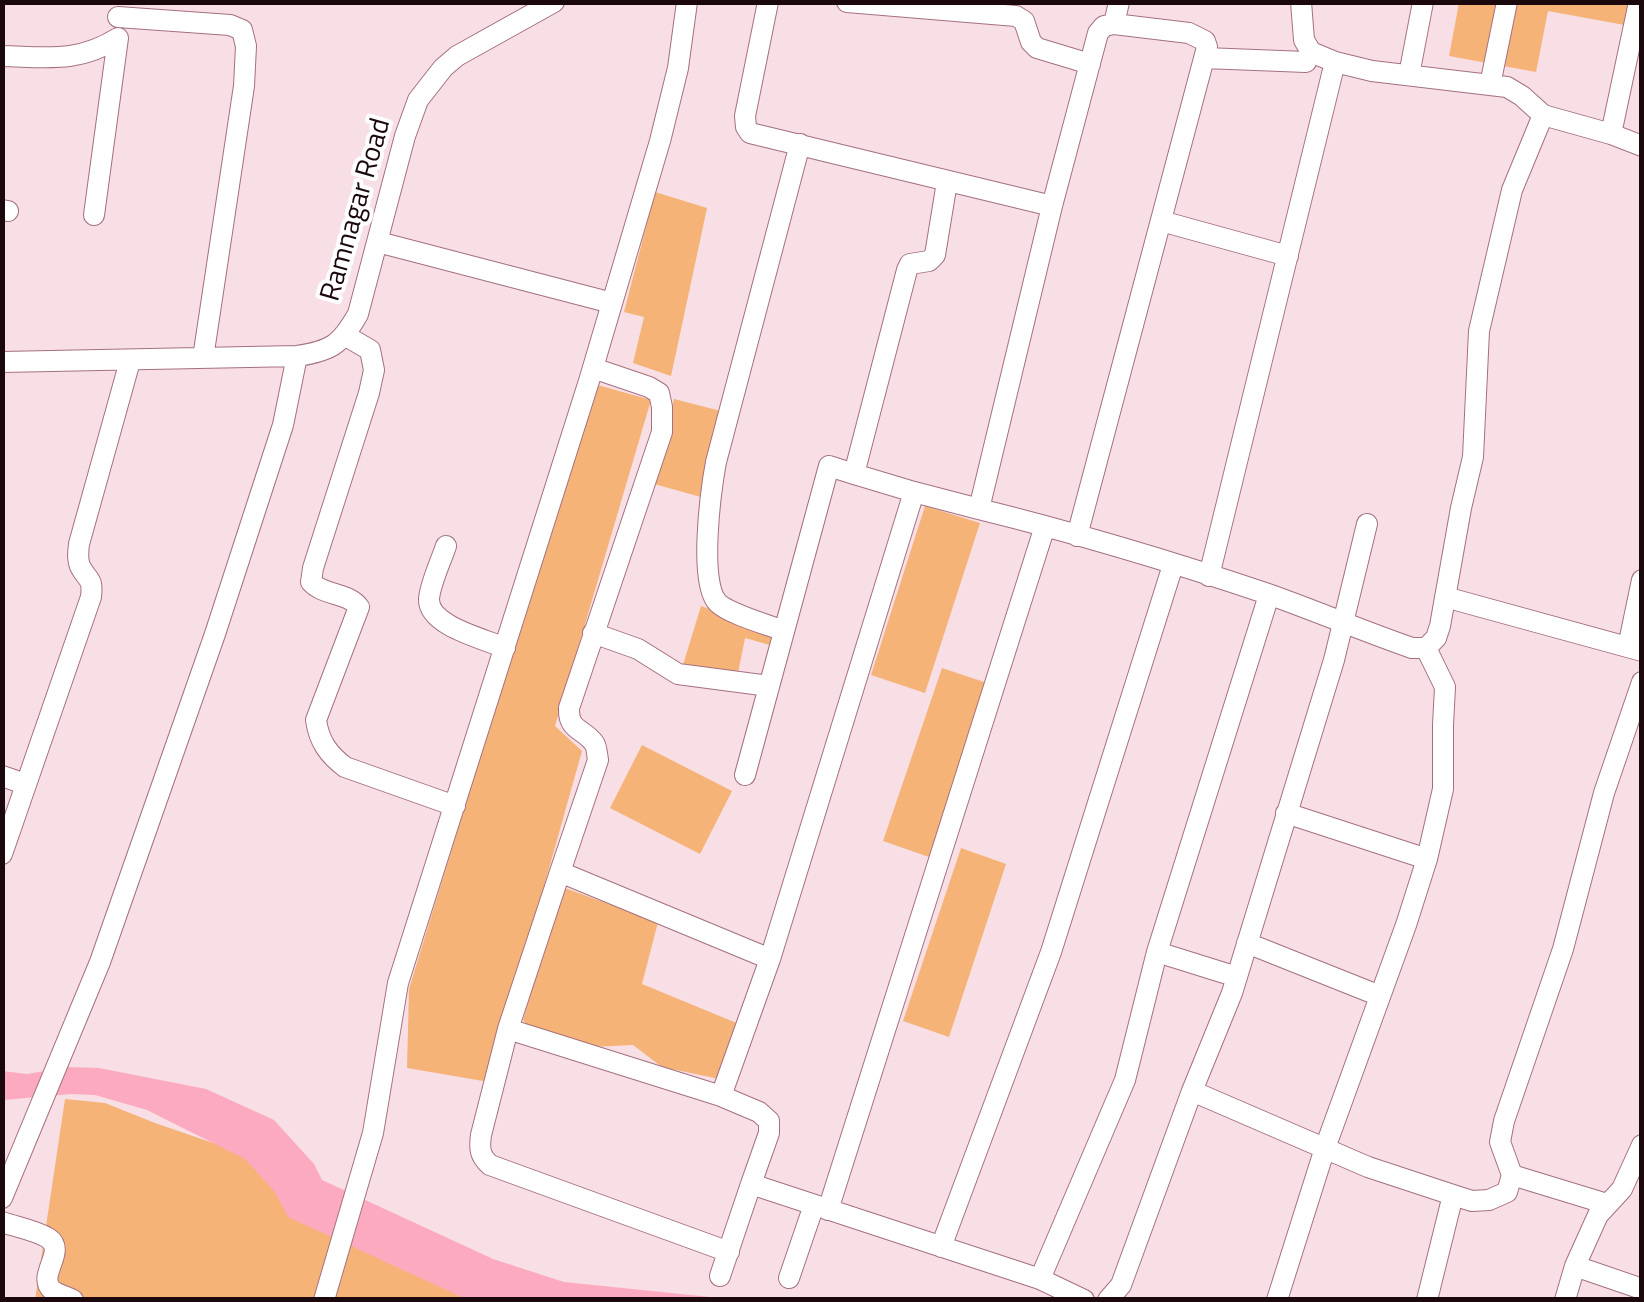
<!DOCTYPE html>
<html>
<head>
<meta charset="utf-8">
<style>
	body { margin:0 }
	#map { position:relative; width:1644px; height:1302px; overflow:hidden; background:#f7dfe5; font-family:"Titillium Web",sans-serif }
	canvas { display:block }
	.frame { position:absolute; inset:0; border:5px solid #1a080d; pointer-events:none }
</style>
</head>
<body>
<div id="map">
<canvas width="1644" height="1302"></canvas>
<div class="frame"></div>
</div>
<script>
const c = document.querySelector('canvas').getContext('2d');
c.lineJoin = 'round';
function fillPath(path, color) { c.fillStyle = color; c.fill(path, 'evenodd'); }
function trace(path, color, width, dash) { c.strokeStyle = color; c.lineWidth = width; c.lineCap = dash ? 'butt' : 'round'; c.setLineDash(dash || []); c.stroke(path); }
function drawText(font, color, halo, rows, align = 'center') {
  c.font = font + ' "Titillium Web",sans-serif'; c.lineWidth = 8; c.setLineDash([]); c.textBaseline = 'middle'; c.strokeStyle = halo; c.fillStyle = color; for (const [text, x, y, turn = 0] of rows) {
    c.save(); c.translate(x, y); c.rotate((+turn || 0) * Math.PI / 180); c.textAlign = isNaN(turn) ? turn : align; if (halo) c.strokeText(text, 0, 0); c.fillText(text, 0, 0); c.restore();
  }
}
fillPath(new Path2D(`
	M1459,3H1634L1630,26L1548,11L1536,72L1449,56Z
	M655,192L707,208L671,376L633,363L644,317L624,312Z
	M594,384L651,400L555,726L582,751L489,1082L407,1068L409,989Z
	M674,399L721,411L701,497L654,484Z
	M925,506L980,523L925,693L871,675Z
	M701,606L773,632L770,645L745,638L738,673L682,668Z
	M942,668L987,683L929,857L883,841Z
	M642,745L732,791L700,854L610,808Z
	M961,848L1006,864L949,1037L903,1021Z
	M562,887L658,922L642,984L739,1024L724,1080L662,1067L633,1045L547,1049L523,1020Z
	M65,1099L105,1103L155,1123L277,1165L510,1300H35Z`), '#f5b377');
fillPath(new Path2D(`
	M69,1067L99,1068L206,1089L274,1120L314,1164L322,1180L493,1259L564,1282L730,1299H466L288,1217L274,1191L245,1159L147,1110L95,1095L71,1094L3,1100L2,1071L27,1074Z`), '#fcaabf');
const street = new Path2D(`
	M768,2L745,116L746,127L750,133L1052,206
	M847,2L1016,16L1024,21L1031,42L1037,48L1090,64
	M118,17L230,25L242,30L246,46L244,86L203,358
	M1114,24L1119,2
	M2,56C48,57 78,63 118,38L94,215
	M1205,58L1306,62
	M1335,62L1372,71L1507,87L1522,96L1543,115L1611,134L1642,146
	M1409,75L1423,2
	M1490,85L1507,2
	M1611,134L1639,2
	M2,210L8,211
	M1161,221L1288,256
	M378,242L612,303
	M346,336L370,350L374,370L369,393L313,568L311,582C324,596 347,592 359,607L316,720C319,741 328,754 345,767L455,806
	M2,362L297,356C332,351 341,344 358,314L405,136L418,100L443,68L457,56L554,2
	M593,368L649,387L659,393L662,407V432L569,708C568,731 583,728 594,743C597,747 597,755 598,760L560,872L770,959
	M914,492L854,474L907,270L910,264L929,261L935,255L947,182
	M979,509L914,492L770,959L721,1096L759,1112L769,1121V1133L751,1184L1040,1279L1084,1300
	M1077,536L1207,47L1205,41L1189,33L1114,24L1104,26L1098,33L1052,206L979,509C1076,533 1173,562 1268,594C1316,611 1363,631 1412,648H1426L1436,638L1440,626L1461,508L1473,457L1479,331L1512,190L1543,115
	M446,546C441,561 430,584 429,599C428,626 485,639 505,648
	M1209,576L1335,62L1311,52L1304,40L1301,2
	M1445,597L1642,651
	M784,631C769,625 729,614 718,603C698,584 711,489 716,462L800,144
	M593,633L638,649L678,674L769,686
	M1628,647L1642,580
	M745,775L829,466L854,474
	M2,776L25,784
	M1286,813L1427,859
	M2,854L91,597C93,578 89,582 81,568C77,561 78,552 79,544L130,361
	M560,872L508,1029L721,1096
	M1247,943L1380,996
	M1237,977L1157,952L1269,595
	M508,1029L481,1135C479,1149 480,1156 490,1165L729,1252
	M1192,1091L1368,1167L1453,1195L1472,1201L1489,1200L1507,1192L1512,1175L1500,1142L1504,1121L1563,949L1604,793L1642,682
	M1512,1175L1607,1204
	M2,1198L100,962L215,634L283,425L297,356
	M828,1210L1045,526
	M2,1222C16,1227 35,1230 48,1238C68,1251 36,1275 52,1290C57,1294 67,1297 73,1300
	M941,1247L1051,952L1173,565
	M1575,1266L1642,1289
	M720,1276L751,1184
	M789,1278L814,1205
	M1040,1279L1125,1080L1157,952
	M324,1300L373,1133L398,983L589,381L660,141L678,68L687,2
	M1108,1300L1121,1285L1192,1091L1232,993L1334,660L1367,524
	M1277,1300L1325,1148L1406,925L1427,859L1443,789V725L1445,687L1426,648
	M1427,1300L1453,1195
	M1565,1300L1575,1266L1598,1215L1622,1189L1642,1145`);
trace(street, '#a5707e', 22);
trace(street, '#fff', 20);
drawText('28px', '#1a080d', '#fff', [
	["Ramnagar Road",357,210,-74]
]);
</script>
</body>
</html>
